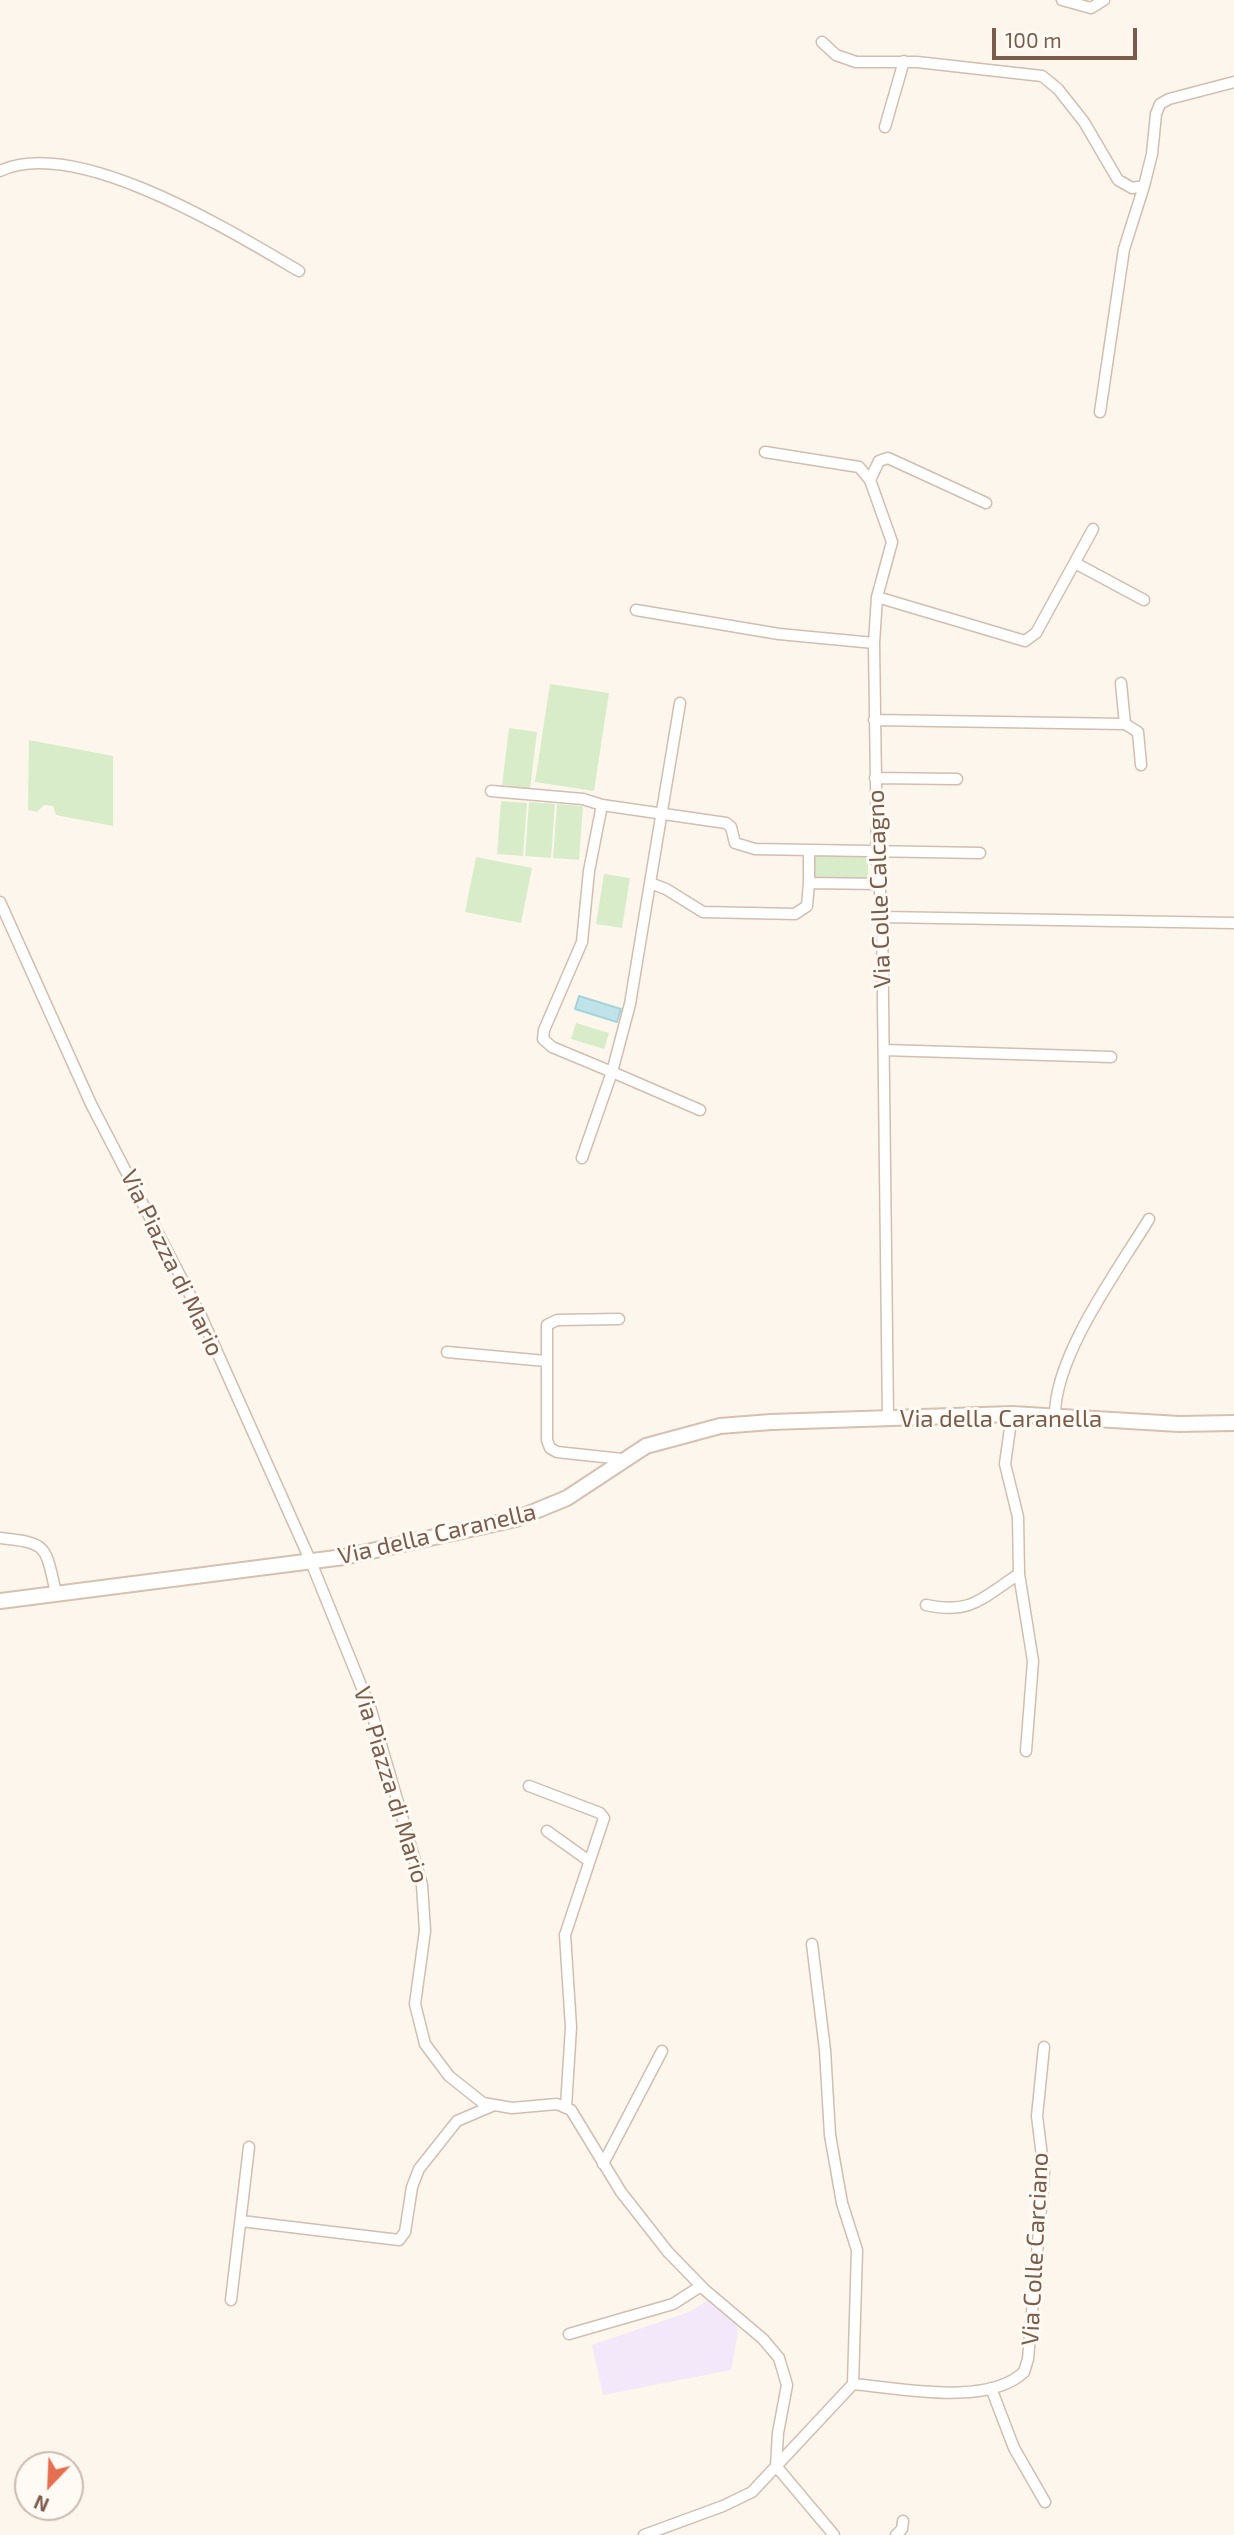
<!DOCTYPE html>
<html>
<head>
<meta charset="utf-8">
<style>
	body { margin:0 }
	#map { position:relative; width:1234px; height:2535px; overflow:hidden; background:#fdf6ec; font-family:"Exo 2",sans-serif }
	canvas { display:block }
	.north { position:absolute; left:14px; top:2451px; width:70px; height:70px; box-sizing:border-box; background:#fffaf3; border:2px solid #cabbb1; border-radius:50%; rotate:203deg; font-size:19px; font-weight:700; line-height:28px; text-align:center; color:#7a5c4d }
	.north::after { content:''; display:block; margin:auto; width:24px; height:32px; background:#e76f51; clip-path:polygon(50% 0,100% 100%,50% 72%,0 100%) }
	.scale { position:absolute; left:992px; top:28px; width:145px; height:32px; box-sizing:border-box; border:4px solid #7a5c4d; border-top:0; padding-left:9px; font-size:21px; line-height:24px; white-space:nowrap; color:#7a5c4d; -webkit-text-stroke:5px #fffaf3; paint-order:stroke }
</style>
</head>
<body>
<div id="map">
<canvas width="1234" height="2535"></canvas>
<div class="north">N</div>
<div class="scale">100 m</div>
</div>
<script>
const c = document.querySelector('canvas').getContext('2d');
c.lineJoin = 'round';
function fillPath(path, color) { c.fillStyle = color; c.fill(path, 'evenodd'); }
function trace(path, color, width, dash) { c.strokeStyle = color; c.lineWidth = width; c.lineCap = dash ? 'butt' : 'round'; c.setLineDash(dash || []); c.stroke(path); }
function drawText(font, color, halo, rows, align = 'center') {
  c.font = font + ' "Exo 2",sans-serif'; c.lineWidth = 6; c.setLineDash([]); c.textBaseline = 'middle'; c.strokeStyle = halo; c.fillStyle = color; for (const [text, x, y, turn = 0] of rows) {
    c.save(); c.translate(x, y); c.rotate((+turn || 0) * Math.PI / 180); c.textAlign = isNaN(turn) ? turn : align; if (halo) c.strokeText(text, 0, 0); c.fillText(text, 0, 0); c.restore();
  }
}
fillPath(new Path2D(`
	M708,2300L736,2322L738,2332L731,2370L603,2395L592,2345L689,2312Z`), '#f3e8fa');
fillPath(new Path2D(`
	M550,684L609,693L594,791L535,782Z
	M509,728L537,732L530,789L502,785Z
	M29,740L113,756V826L56,815L53,806L44,805L37,812L28,810Z
	M501,801L527,803L523,856L497,854Z
	M529,802L555,804L551,858L525,856Z
	M557,804L583,806L579,860L553,858Z
	M811,854L868,855V881L811,880Z
	M476,857L532,868L521,923L465,912Z
	M604,874L630,878L622,928L596,924Z
	M576,1023L609,1033L604,1049L571,1039Z`), '#d8ecc9');
const water = new Path2D(`
	M579,996L621,1009L617,1022L575,1009Z`);
fillPath(water, '#bfe3e8');
trace(water, '#a5d3da', 2);
const minor = new Path2D(`
	M1062,0L1091,8L1104,0
	M822,42L836,55L856,62H917L1042,76L1058,89L1084,122L1118,180L1132,188L1144,186L1152,154L1156,114L1160,104L1169,99L1234,82
	M885,127L904,61
	M0,171C76,135 232,232 299,271
	M1100,412L1124,249L1144,186
	M765,452L859,467L870,480L892,542L877,597L874,643L877,853L882,917L888,1419
	M870,480L879,461L888,458L986,503
	M1075,563L1144,600
	M877,597L1025,641L1036,633L1093,529
	M636,610L779,634L874,643
	M1121,683L1125,724L1138,732L1141,765
	M874,720L1125,724
	M875,778L957,779
	M491,791L583,799L602,805
	M650,883L680,703
	M809,883V851
	M880,884L809,883L807,906L795,914L703,912L666,889L650,883L630,1004L612,1072L552,1047L543,1039L544,1030L582,942L589,871L602,805L726,823L731,827L735,843L755,849L980,853
	M0,902L91,1104L201,1316L311,1562L371,1710L422,1885L425,1931L415,2004L425,2044L449,2076L483,2103L512,2108L557,2104L571,2110L621,2192L668,2252L705,2290L763,2339L779,2358L787,2385L778,2433L776,2466L834,2535
	M882,917L1234,923
	M884,1050L1111,1057
	M582,1158L612,1072L700,1110
	M619,1319L557,1320L547,1325V1440L550,1448L557,1452L622,1459
	M447,1352L546,1361
	M1012,1414L1005,1464L1018,1517L1019,1574L1033,1661L1026,1751
	M1055,1415C1055,1355 1118,1270 1149,1219
	M0,1538C49,1543 45,1546 56,1593
	M926,1605C971,1615 982,1598 1019,1574
	M529,1786L600,1813L604,1818L565,1935L571,2027L566,2107
	M547,1831L589,1861
	M812,1944L825,2050L830,2135L842,2203L857,2250L853,2384
	M603,2164L662,2051
	M241,2221L399,2240L405,2232L412,2187L419,2169L457,2121L492,2106
	M231,2300L249,2147
	M569,2334L673,2304L701,2286
	M991,2388L1014,2448L1045,2502
	M644,2535L723,2506L752,2492L853,2384C899,2388 987,2407 1024,2372L1028,2359L1044,2172L1037,2116L1044,2047
	M896,2535L902,2529L903,2521`);
const secondary = new Path2D(`
	M0,1601L344,1557L516,1519L567,1498L646,1446L720,1426L771,1422L1012,1414L1179,1424L1234,1423`);
trace(minor, '#d1beb0', 13);
trace(secondary, '#d6c0b0', 18);
trace(minor, '#fff', 10);
trace(secondary, '#fff', 14);
drawText('24px', '#7a5c4d', '#fffaf3', [
	["Via Colle Calcagno",879,889,-92],
	["Via Piazza di Mario",172,1263,64],
	["Via della Caranella",1001,1419],
	["Via della Caranella",437,1534,-13],
	["Via Piazza di Mario",391,1785,73],
	["Via Colle Carciano",1035,2249,-87]
]);
</script>
</body>
</html>
